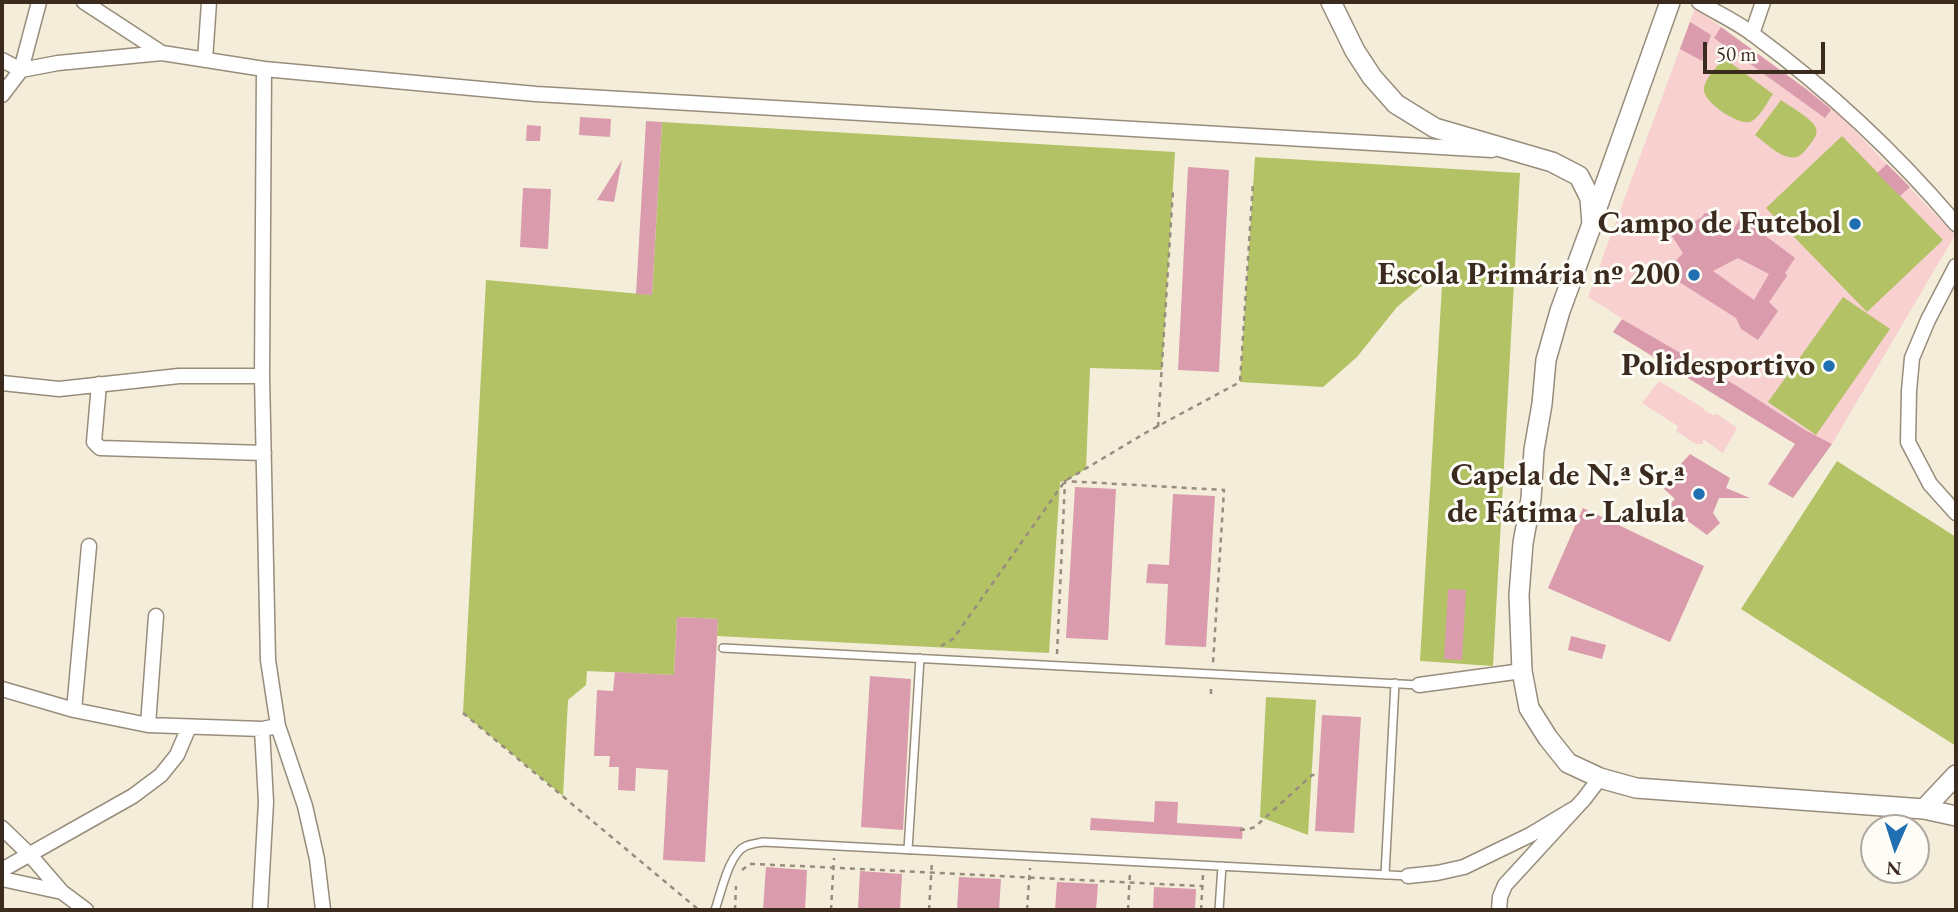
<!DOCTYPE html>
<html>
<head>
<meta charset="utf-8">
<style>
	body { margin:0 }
	#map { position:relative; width:1958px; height:912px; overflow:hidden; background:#f4edd9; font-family:"EB Garamond",serif }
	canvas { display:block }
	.frame { position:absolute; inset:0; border:4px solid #3b2a1e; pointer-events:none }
	.north { position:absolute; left:1860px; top:814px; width:70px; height:70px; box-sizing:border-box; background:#fdfcf7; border:2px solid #afa8a0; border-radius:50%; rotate:183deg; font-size:19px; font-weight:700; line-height:28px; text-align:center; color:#3b2a1e }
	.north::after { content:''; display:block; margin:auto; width:24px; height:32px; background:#1f6fb2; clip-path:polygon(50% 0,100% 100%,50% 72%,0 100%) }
	.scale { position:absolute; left:1703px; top:42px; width:122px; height:32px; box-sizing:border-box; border:4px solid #3b2a1e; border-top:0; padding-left:9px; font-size:21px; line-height:24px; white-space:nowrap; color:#3b2a1e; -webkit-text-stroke:5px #fdfcf7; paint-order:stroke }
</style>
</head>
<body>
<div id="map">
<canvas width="1958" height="912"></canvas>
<div class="frame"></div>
<div class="north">N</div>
<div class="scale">50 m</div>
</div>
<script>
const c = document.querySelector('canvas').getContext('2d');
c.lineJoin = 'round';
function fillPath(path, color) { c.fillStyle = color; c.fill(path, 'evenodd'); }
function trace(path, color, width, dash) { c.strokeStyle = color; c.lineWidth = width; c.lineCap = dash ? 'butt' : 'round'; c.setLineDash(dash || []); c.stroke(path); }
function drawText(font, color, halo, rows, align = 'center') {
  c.font = font + ' "EB Garamond",serif'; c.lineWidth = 6; c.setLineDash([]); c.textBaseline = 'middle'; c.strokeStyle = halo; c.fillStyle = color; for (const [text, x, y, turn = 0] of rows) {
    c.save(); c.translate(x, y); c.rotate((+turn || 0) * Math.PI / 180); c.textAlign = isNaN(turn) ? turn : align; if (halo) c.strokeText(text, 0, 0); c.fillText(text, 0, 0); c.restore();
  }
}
fillPath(new Path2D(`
	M1695,8L1833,108L1955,235L1832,444L1805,430L1737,386L1650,336L1588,297Z
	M1659,381L1703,408L1705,411L1713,415L1717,414L1737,428L1723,453L1703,439V444H1696L1676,431L1678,426L1642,403Z`), '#f7d0cf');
fillPath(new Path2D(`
	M1724,58L1773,94C1767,102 1761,116 1752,121C1741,128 1705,103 1704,91C1703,80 1718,66 1724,58Z
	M1781,100C1789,106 1813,119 1816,128C1818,134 1814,139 1811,143C1808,147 1804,153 1799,156C1785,163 1766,143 1755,135Z
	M662,122L1175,152L1162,370L1090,368L1086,469L1065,481L1060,482L1049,653L717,636L718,619L677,617L674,675L587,671L586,685L568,700L563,796L463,713L486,280L652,295Z
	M1842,136L1943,240L1867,312L1766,208Z
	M1255,157L1520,173L1493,666L1420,661L1443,268L1397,307L1357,357L1323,387L1240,382Z
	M1843,297L1890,329L1816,435L1768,402Z
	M1837,461L1956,537V746L1741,609Z
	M1266,697L1316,700L1308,835L1260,817Z`), '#b2c265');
fillPath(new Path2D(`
	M1690,22L1711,35L1702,61L1680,49Z
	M1721,27L1806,89L1828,107L1831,110L1825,118L1714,38Z
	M580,117L611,119L610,137L579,135Z
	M646,121L662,122L652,295L636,294Z
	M527,125L541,126L540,141H526Z
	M622,160L614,202L597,200Z
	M1887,164L1910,187L1900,196L1877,173Z
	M1188,167L1229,170L1219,372L1178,370Z
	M523,188L551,189L548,249L520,247Z
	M1705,213H1711L1733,230L1743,214L1750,218L1753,215L1769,227L1763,234L1795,258L1785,273L1787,276L1769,302L1778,311L1758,340L1741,329L1736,318L1665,273L1683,253L1670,233L1701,218ZM1738,258L1769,274L1754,300L1713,271Z
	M1622,319L1737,386L1805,430L1832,444L1793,498L1768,484L1795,444L1613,332Z
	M1690,454L1730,478L1726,488L1750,498H1719L1713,513L1720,523L1707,535L1667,506L1675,499L1664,489L1679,466Z
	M1075,487L1116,489L1108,640L1066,638Z
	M1173,494L1215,496L1206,647L1165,645L1168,584L1146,583L1148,564L1169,565Z
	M1583,508L1704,566L1670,642L1548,588Z
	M1448,589L1466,590L1462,660L1444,659Z
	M677,617L718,619L705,862L663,860L668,770L636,768L635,791L618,790L619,767H609L610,756H594L597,690L613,691L615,672L674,675Z
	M1571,636L1606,645L1602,659L1568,650Z
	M870,676L911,679L903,830L861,827Z
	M1322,715L1361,717L1354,833L1315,831Z
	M1155,801L1178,802L1177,823L1243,827L1242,839L1090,830L1091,818L1154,822Z
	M766,867L807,870L805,910H763Z
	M860,871L902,874L900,910H858Z
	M959,877L1001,879L999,910H957Z
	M1057,882L1098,884L1096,910H1055Z
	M1154,887L1196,889L1195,910H1153Z`), '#da9bad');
const lane = new Path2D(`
	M723,648L1419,685
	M908,850L920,658
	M1385,875L1395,683
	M715,910C721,893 729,853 746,846C751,844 758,843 763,842L1408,876
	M1219,910L1222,866`);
const street = new Path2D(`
	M84,2L162,53L264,69L536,94L1492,150
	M1699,2C1717,13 1737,22 1754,35C1827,89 1897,154 1956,224
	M1752,34L1763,2
	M2,60L21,70L39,2
	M205,60L209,2
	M264,69L262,376L268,660L278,726L305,806L317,859L323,910
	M2,95L21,70L58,63L162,53
	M1956,266L1928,320L1912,358L1909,391L1908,442L1930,484L1956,513
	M2,383L59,389L179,376H262
	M99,384L94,442L100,448L264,453
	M1419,685L1522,671
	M2,689L74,710L148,725L262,729L278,726
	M74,710L89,546
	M148,725L156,616
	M2,828L30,855L62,892
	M2,870L133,796L161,775L177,755L189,727
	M1408,876L1437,873L1464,867L1530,835L1575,808
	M2,879L62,892L86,910
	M260,910L266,802L262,729
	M1499,910L1500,897L1505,885L1584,799L1600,778`);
const secondary = new Path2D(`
	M1331,2L1355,51L1372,77L1396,104L1435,128L1552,162L1579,176L1590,198L1592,224L1560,311L1546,360L1542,404L1534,450L1531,499L1523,543L1519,595L1522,671L1529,708L1548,738L1568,763L1600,778L1636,788L1924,809L1956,816
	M1594,216L1670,2
	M1924,809L1956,775`);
trace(lane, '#988c7c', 10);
trace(street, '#988c7c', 17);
trace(secondary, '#988c7c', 22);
trace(new Path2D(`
	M1158,427L1173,190
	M941,646L953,639L1065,481L1147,432L1240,382L1253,182
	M1057,654L1065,481L1224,490L1213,663
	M1211,694V687
	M463,713L699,910
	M1240,830L1249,829L1255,827L1312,775H1318
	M742,870L750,864H757L1202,886
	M735,910L736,886
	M831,910L834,858
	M929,910L932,861
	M1027,910L1030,868
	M1128,910L1130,872
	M1201,910L1203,875`), '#988c7c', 2.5, [5, 5]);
trace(lane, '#fff', 7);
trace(street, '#fff', 14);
trace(secondary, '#fff', 19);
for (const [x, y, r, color] of [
	[1855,224,7,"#1f6fb2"],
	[1694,275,7,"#1f6fb2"],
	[1829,366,7,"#1f6fb2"],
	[1699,494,7,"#1f6fb2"]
]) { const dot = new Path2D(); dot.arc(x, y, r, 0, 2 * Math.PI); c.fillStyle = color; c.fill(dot); trace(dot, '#fdfcf7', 2.5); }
drawText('bold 32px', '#3b2a1e', '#fdfcf7', [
	["Campo de Futebol",1841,224],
	["Escola Primária nº 200",1680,275],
	["Polidesportivo",1815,366],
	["Capela de N.ª Sr.ª",1685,476],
	["de Fátima - Lalula",1685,513]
], 'right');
</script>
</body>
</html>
